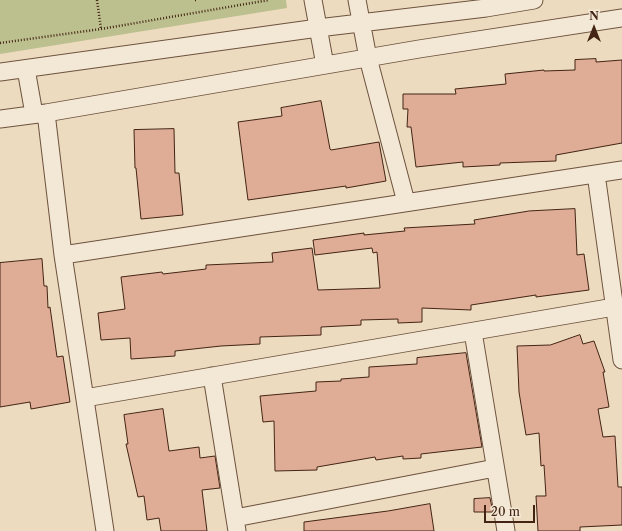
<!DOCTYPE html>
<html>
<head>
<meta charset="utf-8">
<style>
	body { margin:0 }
	#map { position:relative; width:622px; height:531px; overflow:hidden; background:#ecdbbe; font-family:"Libre Caslon Text",serif }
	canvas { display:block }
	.north { position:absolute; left:574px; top:8px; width:40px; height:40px; -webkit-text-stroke:3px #f3e8d5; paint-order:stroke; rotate:0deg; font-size:11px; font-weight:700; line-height:16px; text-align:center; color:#432414 }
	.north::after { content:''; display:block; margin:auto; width:14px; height:18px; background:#432414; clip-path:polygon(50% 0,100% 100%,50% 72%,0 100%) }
	.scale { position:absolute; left:484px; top:505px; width:51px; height:18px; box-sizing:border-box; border:2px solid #432414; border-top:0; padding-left:5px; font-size:12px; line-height:14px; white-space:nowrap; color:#432414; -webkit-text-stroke:3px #f3e8d5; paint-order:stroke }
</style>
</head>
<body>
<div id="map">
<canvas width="622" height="531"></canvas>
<div class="north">N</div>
<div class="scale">20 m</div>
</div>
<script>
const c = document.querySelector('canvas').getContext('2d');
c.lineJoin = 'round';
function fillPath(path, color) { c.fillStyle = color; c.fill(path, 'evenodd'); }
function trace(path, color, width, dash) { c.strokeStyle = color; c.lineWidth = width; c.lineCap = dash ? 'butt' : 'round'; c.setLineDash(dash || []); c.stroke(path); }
fillPath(new Path2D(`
	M0,0H286L287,8L0,54Z`), '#bcbf8e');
const building = new Path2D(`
	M596,59V62L622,60V143L556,155V161L500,163V165L463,167V162L416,167L411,127H407L408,109H403V94H456L455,89L506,84L505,74L544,70V71L575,70V60Z
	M321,101L330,149L331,150L379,142L386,181L346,188V186L248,200L238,122L282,116L281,108Z
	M174,129L175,173H179L183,215L141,219L136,168H135L134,130Z
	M575,209L577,255L584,254L589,290L536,297V295L471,305V310L422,308V322L398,323V319L361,320V325L321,327V335L260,337V344L221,346L175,351V356L131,359L130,338L101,340L98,313L125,309L121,277L162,272L163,274L206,269V265L273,262L272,253L312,248L318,290L380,288L377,252L373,253L372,248L315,255L313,240L364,233V235L405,231L404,228L475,224L474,220L529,211Z
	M42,259L44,286H47L48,308L50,307L57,357L63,356L70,402L31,409L30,402L0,407V263Z
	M580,335L583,344L594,341L605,372H603L609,407L598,409L603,437L615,436L618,487H622V525L580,527V531H538L536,496H546L544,465L541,466L539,433L526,435L519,392L517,346L550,345Z
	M466,353L482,447L421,454V458L403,459V456L376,460L375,457L317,467V470L275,471L274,421L263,422L260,396L316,391V382L341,381V379L369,377V367L417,364V358Z
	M163,409L169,451L199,447L200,458L215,456L220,488L202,490L207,531H161L159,518L147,520L144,496L138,497L126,444H128L124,415Z
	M490,498L493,512H474V499Z
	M430,504L434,531H304V522L388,511Z`);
fillPath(building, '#dfac96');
trace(building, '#432414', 1);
const minor = new Path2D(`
	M313,0L325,65
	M357,0L368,58L406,202
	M26,69L34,114
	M0,72L318,28L486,8L534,0
	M46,113L63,255L105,531
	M0,119L46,113L419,49L622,18
	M596,174L622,360
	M63,255L622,170
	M473,332L506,531
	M212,376L237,531
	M85,398L614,307
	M235,518L495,468`);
trace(minor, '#6d523e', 19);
trace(new Path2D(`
	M97,0L101,29
	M195,0H196
	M0,43L101,29L269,0`), '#432414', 2.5, [1, 2]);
trace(minor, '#f3e8d5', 17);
</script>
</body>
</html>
